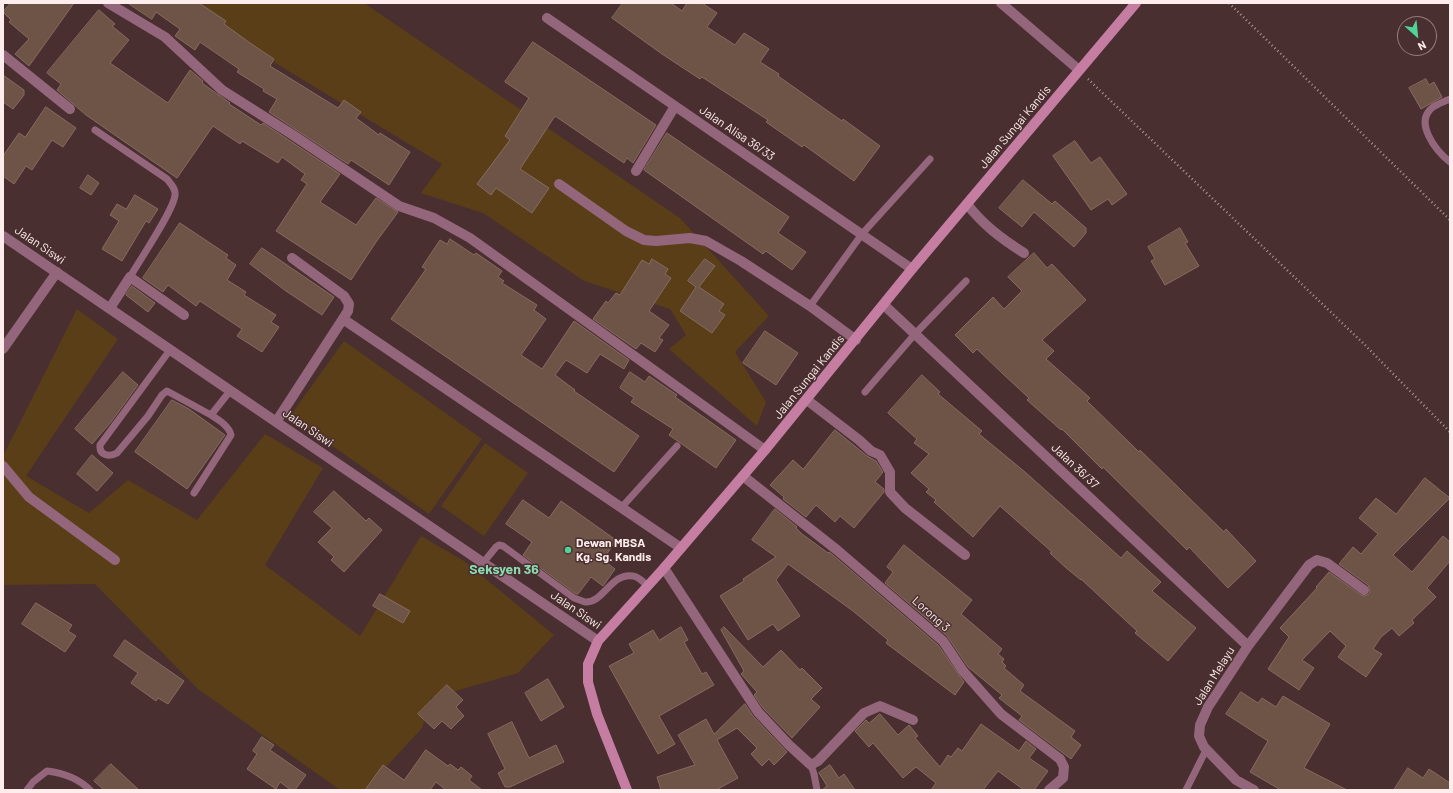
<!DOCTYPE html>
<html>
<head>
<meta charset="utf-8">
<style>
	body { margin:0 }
	#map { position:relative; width:1453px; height:793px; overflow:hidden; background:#4a2f30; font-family:Barlow,sans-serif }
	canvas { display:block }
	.frame { position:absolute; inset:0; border:4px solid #ffeded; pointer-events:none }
	.north { position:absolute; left:1397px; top:16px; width:40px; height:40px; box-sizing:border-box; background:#4a2f30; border:1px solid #927b7c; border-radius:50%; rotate:153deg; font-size:11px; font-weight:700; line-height:16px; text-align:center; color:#ffeded }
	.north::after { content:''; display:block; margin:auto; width:14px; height:18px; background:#50d398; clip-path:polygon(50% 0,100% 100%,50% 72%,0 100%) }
</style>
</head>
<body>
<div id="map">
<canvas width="1453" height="793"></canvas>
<div class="frame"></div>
<div class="north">N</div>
</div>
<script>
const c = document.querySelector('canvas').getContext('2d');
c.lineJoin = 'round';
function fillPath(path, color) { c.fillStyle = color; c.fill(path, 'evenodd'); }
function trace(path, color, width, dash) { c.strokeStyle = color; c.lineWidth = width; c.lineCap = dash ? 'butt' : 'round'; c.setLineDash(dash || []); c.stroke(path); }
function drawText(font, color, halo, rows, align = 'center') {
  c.font = font + ' Barlow,sans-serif'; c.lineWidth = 3; c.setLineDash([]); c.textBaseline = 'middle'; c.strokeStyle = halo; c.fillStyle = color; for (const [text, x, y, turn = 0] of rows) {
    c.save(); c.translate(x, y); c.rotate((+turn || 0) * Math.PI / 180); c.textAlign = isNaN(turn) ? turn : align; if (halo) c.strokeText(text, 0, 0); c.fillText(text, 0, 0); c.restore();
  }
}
fillPath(new Path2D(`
	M183,3H364L680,218L769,316L735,352L766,402L757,426L669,349L686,335L670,309L584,281L483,213L421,193L442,164L181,6Z
	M77,309L118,339L26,476L89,513L128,480L197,520L265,434L323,468L265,565L360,636L421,536L464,561L554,635L518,673L431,698L422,728L365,790H340L198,689L95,584L3,585V456Z
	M344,341L482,439L429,514L290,416Z
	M485,443L528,473L484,536L441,506Z`), '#593e17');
const building = new Path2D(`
	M11,3H74L29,66L15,54L29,39L9,22L11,20L3,12Z
	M128,3H199L226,21L224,24L250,43L274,59L270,66L338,108L344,100L361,112L356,118L379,135L380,133L410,152L389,185L351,160L348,164L269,112L277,99L263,91L264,89L237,72L239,69L200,42L195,50L175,36L180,29L156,12L152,19Z
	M623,3H671L682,11L687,3H702L717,13L707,27L735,45L744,33L769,49L760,62L779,74L778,76L842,121L843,119L880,146L854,181L804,145L802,147L766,122L768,120L702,77L700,79L662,54L612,18Z
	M99,10L115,24L112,26L129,40L110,63L168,103L190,70L203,81L202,83L230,103L229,104L261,125L263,123L340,174L320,202L356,225L376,198L398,212L376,242L351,280L276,231L307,184L301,180L305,174L282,157L278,163L242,141L240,144L213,126L177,178L86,115L57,90L61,84L47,73Z
	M533,42L656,125L633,163L627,158L624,163L555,116L520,169L549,188L532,213L496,188L491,195L477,184L510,140L505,136L529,98L505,82Z
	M3,75L24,90V95L13,109L3,102Z
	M1426,79L1429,85L1434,82L1442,97L1421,109L1409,88Z
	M46,107L76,128L63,147L52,140L32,170L26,166L14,184L3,176V156L19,133L25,137Z
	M667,133L789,217L778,233L806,252L792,270L766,251L763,254L644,170Z
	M1075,141L1091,163L1100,157L1127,194L1112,205L1108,199L1091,210L1053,156Z
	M88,175L99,183L91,195L80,188Z
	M1023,180L1052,204L1055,201L1086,228V233L1074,247L1034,212L1022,227L999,208Z
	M135,195L158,209L149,223L146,221L122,261L102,249L119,221L110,215L117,204L126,209Z
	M180,223L228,255L226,258L236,265L227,280L246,292L244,295L276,315L271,322L279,327L262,352L237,336L242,329L200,301L196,306L168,285L163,292L143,278Z
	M1180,228L1188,242L1185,243L1199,266L1165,285L1151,261L1155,259L1148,247Z
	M450,239L474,255L476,253L502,271L498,277L504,281L502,283L537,305L534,310L546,319L521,355L542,369L574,321L629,360L624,369L600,354L587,373L566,360L555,375L575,390L574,391L639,436L614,472L391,319L426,269L422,267L440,240L447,244Z
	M262,248L334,297L322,315L286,291L250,264Z
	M1034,253L1047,268L1052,264L1086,300L1042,340L1054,351L1046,359L1090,398L1087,401L1139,452L1140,450L1224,532L1226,529L1256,561L1228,588L1189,547L1187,550L1103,467L1102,469L1062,429L1061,430L1027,400L1029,398L1002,373L977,349L973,353L955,335L993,297L1004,309L1022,291L1008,277Z
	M652,259L668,269L665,274L671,278L649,311L669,325L659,338L663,340L655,352L641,343L636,349L593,319L606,301L608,303L616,293L620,295L642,260L649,264Z
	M705,259L715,266L699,287L724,304L719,311L725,315L712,333L680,311L696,287L688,281Z
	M132,286L155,303L148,312L126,295Z
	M765,331L798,353L776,385L743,363Z
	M123,372L138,385L111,422L92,444L75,429Z
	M630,372L645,382L649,376L677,395L675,397L736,440L716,468L669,435L673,429L631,402L634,398L620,388Z
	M922,375L940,392L938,394L982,431L979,434L1025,472L1121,558L1127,551L1161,582L1152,591L1196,628L1168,661L1135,633L1137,631L1081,579V580L1065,567L1050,553L1052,552L1000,506L973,537L934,502L936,500L926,492L929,489L911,473L929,454L914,443L917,439L888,413Z
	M172,400L189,409L225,435L187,489L135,452Z
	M835,430L867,456L876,461L883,472L875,482L884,489V492L854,528L840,516L835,522L816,505L806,517L783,499L784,497L770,485L793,460L803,469Z
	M92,455L113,473L97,491L77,474Z
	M1425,478L1450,498L1393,555L1412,572L1443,536L1450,542V561L1427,588L1436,597L1412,620L1414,623L1399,636L1392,628L1381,637L1373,649L1382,654L1366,677L1338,657L1346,646L1330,631L1302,660L1314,668L1299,690L1268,669L1289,637L1280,628L1317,588L1316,587L1329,572L1361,595L1364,596L1369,594L1370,590L1368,585L1339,564L1353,547L1361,554L1378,534L1359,518L1376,498L1396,514Z
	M334,491L366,521L369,518L382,530L344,572L331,560L334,557L318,542L332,528L314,512Z
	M523,500L549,518L561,501L616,540L603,560L615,569L603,586L591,577L578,594H576L523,555L532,542L506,524Z
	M775,509L797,527L796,528L802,534L828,553L829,552L833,555L938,645L964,682L955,695L886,643L888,640L853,611L788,564L776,580L800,616L778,631L773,624L748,640L720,596L744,581L743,579L776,557L752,540Z
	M904,545L972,600L961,614L1002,649L998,654L1004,659L1002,662L1006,666L1004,668L1024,685L1020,691L1075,731L1071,737L1081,745L1071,759L1019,720L1022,716L999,698L1002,695L968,667L947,636L885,583L893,572L887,567Z
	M380,594L410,611L403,623L373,606Z
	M36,603L72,625L68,631L76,636L65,652L22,624Z
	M681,627L688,640L684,642L702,674L706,672L714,685L659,716L675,744L658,754L609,666L634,653L629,644L653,630L659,640Z
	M724,627L763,667L781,650L800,670L802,668L822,688L811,699L820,707L792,738L763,708L754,695L757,692L741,674L744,671L721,630Z
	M125,640L184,681L168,704L158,698L156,701L131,683L138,673L114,656Z
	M548,679L564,707L541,721L525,693Z
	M447,685L463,700L456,707L464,716L451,729L442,721L434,729L418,714Z
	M1241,692L1258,703L1262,698L1276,707L1283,696L1330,724L1304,768L1347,790H1281L1250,772L1268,741L1226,714Z
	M745,704L753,716L787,752L774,765L769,759L762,766L751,754L757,748L737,728L717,740L738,778L716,790H661L657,777L695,765L678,735L706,719L714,734Z
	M880,714L898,735L909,725L918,736L915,738L940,767L948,755L951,757L958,748L962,751L981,724L1019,751L1026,741L1036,749L1029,758L1048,771L1034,790H1024L998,771L983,790H931L936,783L916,767L903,778L873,743L869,747L855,731L866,720L869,723Z
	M512,722L529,758L556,745L564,762L510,787H505L498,773L505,769L488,734Z
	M262,737L274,745L270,750L306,775L295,790H291L280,782L276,789L247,769L257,754L253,751Z
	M426,750L448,766L450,764L458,770L461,767L472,776L469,780L482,790H446L436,782L430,790H365L383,765L404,780Z
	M111,764L139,790H104L94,781Z
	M830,765L839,778L844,774L855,790H822L827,786L819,773Z
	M1408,768L1423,778L1429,769L1450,783V790H1394Z`);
fillPath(building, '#6e5347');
trace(building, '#876b5f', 1);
trace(new Path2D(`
	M1229,3L1450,220
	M1088,79L1365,345L1450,432`), '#ad9797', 2.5, [1, 3]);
trace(new Path2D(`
	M1450,99C1445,101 1438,104 1433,107C1413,122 1436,151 1450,162
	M95,130L167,179C171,184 176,189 175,195C174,210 139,261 130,277
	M810,306L862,234L930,159
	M170,350L100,445C99,456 110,457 117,453L148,416L162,395L167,391L211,415
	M865,392L915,334L966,281
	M194,493L231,435C229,426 219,420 211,415L230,391
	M621,508L677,446
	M483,563L496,547L499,545L503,546L574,598C577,599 582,601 585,602C604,603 611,572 633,576C638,576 644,583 648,586
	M811,765L814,774L817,790
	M27,790L33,782L47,771C64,773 78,778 90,790
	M1186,790L1206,750`), '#93667c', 7);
trace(new Path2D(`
	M108,3L165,37L222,90L293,135L399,206L434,218L470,238L765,450
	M1001,3L1079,70
	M547,18L912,269
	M3,55L70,109
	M636,171L675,106
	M559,184L626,231L644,240L656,241L690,238L706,241L741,261L810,306L856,340
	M967,204C983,225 1002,239 1024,253
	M3,236L598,641
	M884,305L1248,646
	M110,308L130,277L184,315
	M343,319L681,548
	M3,349L57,272
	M807,400L859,440L871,451L880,455L890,472V492L905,508L965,555
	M276,422L348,311L349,304L344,296L292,258
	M3,466L29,497L115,560
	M743,476L837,550L943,641L963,671L1001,714L1060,759L1064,767L1063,778L1049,790
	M664,568L758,712L789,745L811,765L818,761L864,713L880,706L913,720
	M1254,790L1236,780L1204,747L1199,736L1200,725L1208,707L1248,646L1309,565L1317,560L1327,563L1364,590`), '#93667c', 10);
trace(new Path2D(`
	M627,790L597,714L588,682V664L598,641L664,568L765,450L912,269L1136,3`), '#c57ea2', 10);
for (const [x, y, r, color] of [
	[568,550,4,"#50d398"]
]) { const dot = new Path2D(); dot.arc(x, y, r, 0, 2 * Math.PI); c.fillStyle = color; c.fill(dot); trace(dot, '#4a2f30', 1.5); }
drawText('12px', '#ffeded', '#4a2f30', [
	["Jalan Sungai Kandis",1015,127,-50],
	["Jalan Alisa 36/33",737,133,34],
	["Jalan Siswi",40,245,34],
	["Jalan Sungai Kandis",809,377,-51],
	["Jalan Siswi",308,428,34],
	["Jalan 36/37",1075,466,43],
	["Jalan Siswi",576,610,34],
	["Lorong 3",931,614,42],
	["Jalan Melayu",1214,676,-58]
]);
drawText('bold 12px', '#ffeded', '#4a2f30', [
	["Dewan MBSA",576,543],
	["Kg. Sg. Kandis",576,557]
], 'left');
drawText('bold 14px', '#8adbb1', '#4a2f30', [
	["Seksyen 36",504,569]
]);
</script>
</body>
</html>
